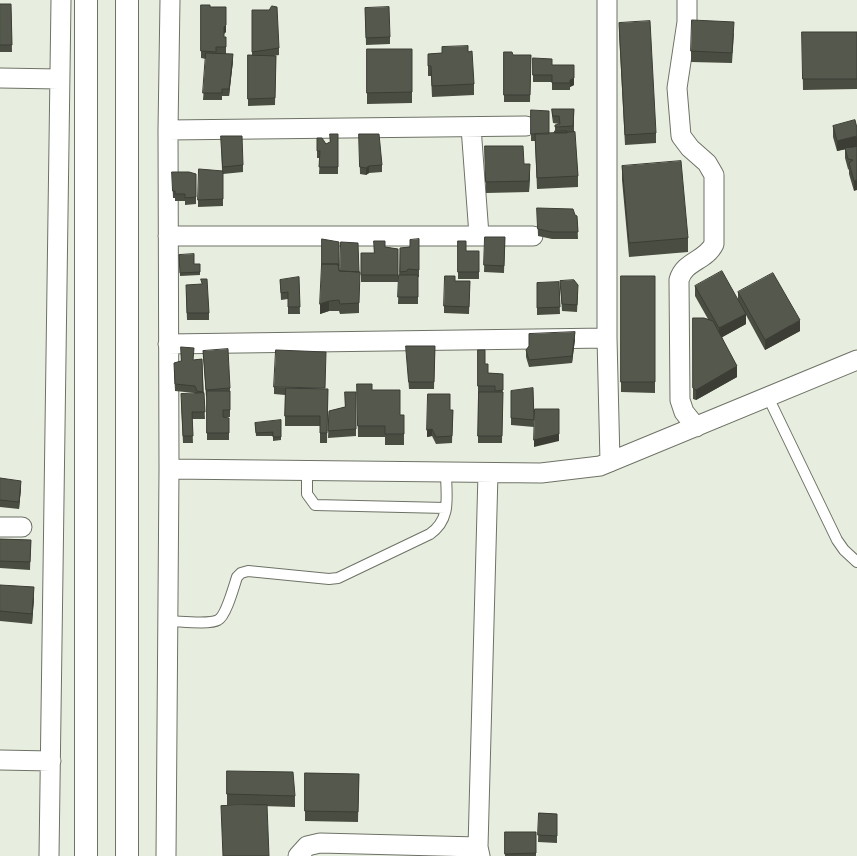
<!DOCTYPE html>
<html>
<head>
<meta charset="utf-8">
<style>
	body { margin:0 }
	canvas { display:block; background:#e8eedf }
</style>
</head>
<body>
<canvas width="857" height="856"></canvas>
<script>
const c = document.querySelector('canvas').getContext('2d');
c.lineJoin = 'round';
function trace(path, color, width, dash) { c.strokeStyle = color; c.lineWidth = width; c.lineCap = dash ? 'butt' : 'round'; c.setLineDash(dash || []); c.stroke(path); }
function fillPath(path, color) { c.fillStyle = color; c.fill(path, 'evenodd'); }
const service = new Path2D(`
	M768,397L837,540L844,550L857,562
	M307,471V494L315,505L446,508
	M167,621C179,621 209,625 218,620C226,616 234,586 237,577L241,573L248,571L329,579L338,578L430,534C452,519 446,496 446,472`);
const minor = new Path2D(`
	M607,0V338L610,462
	M687,0V22L677,88L681,136L690,148L707,163L714,175V244C706,261 684,261 679,280L680,400L684,412L696,427
	M0,78L59,79
	M471,127L479,235
	M168,130L526,126
	M168,236H533
	M168,344L607,338
	M169,469L541,473L600,466L857,360
	M0,527H22
	M0,760L51,761
	M49,856L61,0
	M166,856L169,469L168,130L170,0
	M298,856L307,846L320,843L478,847
	M480,856L478,847L488,473`);
const tertiary = new Path2D(`
	M86,0V856
	M127,856V0`);
trace(service, '#6d7266', 12);
trace(minor, '#6d7266', 21);
trace(tertiary, '#6d7266', 24);
trace(service, '#fff', 10);
trace(minor, '#fff', 19);
trace(tertiary, '#fff', 22);
fillPath(new Path2D(`
	M0,4H11L12,52H0Z
	M201,5L210,7L226,32L224,33V37H226V54L233,61L229,96H222V100H203L206,59L201,58Z
	M365,8L390,37V44L366,45Z
	M252,10L279,48V55L274,56H276L275,105L248,106V55H252Z
	M619,23L656,133V143L625,145L619,33Z
	M802,32H857V89L803,90Z
	M734,33L732,63L691,62V51Z
	M442,47L468,52L474,84V95L432,97L431,76H428V54L442,53Z
	M367,49H412V103L367,104Z
	M504,52L513,55H531L530,102H504Z
	M533,58L552,65L574,85L570,87V90H552V82H533Z
	M552,109H574V132L578,176V187L537,189L535,141H531V134L555,133V125H559V124L553,123L552,116Z
	M855,120L854,191L849,174V170L848,169L845,158V149L837,151L833,137V126Z
	M338,134V174H319L320,158H317V138L326,144L330,142Z
	M359,134L382,165V172L369,173L366,175L360,174Z
	M221,136L243,165V172L223,174V206L198,207V200L222,171Z
	M485,146L524,164L530,174L529,192L486,193Z
	M622,166L688,238V252L629,257L622,180Z
	M172,172L196,174V204L185,205V201H175V198H173Z
	M537,208L577,216L578,239H552L538,236Z
	M485,237H505L504,273L484,272Z
	M419,239V277H418V304H398L400,248L410,247Z
	M458,241L466,251H479V279H458Z
	M339,242V271L359,272V313L340,314L339,311H329L320,314L322,264Z
	M385,247L398,249V282H361V253H374Z
	M179,255L194,264H200V275L180,276Z
	M621,276H655V393L621,392Z
	M299,277L300,314H288V299L281,300L280,280Z
	M455,281H470L469,314L444,313V306Z
	M560,281L578,292L577,312L562,311Z
	M559,282L560,314L537,315V283Z
	M201,284L209,313V320H187L186,292Z
	M695,286L738,301V292L800,331L765,350L746,315V324L722,337L737,377L696,400L693,399V318L708,319L695,296Z
	M529,334L575,339L572,363L529,367L526,357V350L529,347Z
	M406,346H435L434,389H409Z
	M478,350L485,364L488,373L503,374L502,443H478Z
	M203,351L230,388V417H223L229,418V440H207V396L206,397Z
	M202,359L205,419H192L193,443H183L181,401L195,393L175,391L174,370L194,360Z
	M357,384L400,415H404V445H385V437H358Z
	M274,387L328,389L327,443H320V426H285V395L274,394Z
	M533,388L534,427L511,425V391Z
	M356,392V436L328,438L329,411L345,407Z
	M428,394L450,410H453L452,443L436,444L432,436L427,437Z
	M281,420V440L273,441V436H256L255,423Z
	M0,478L21,488L19,509L0,507Z
	M0,539L31,540L30,570L0,568Z
	M0,585L34,598L32,624L0,621Z
	M227,771L295,796V807L227,805Z
	M305,773L359,774L358,822L305,821Z
	M539,813L557,814V843L538,842Z
	M505,832H536V856H505Z`), '#494d42');
fillPath(new Path2D(`
	M226,25V32L224,34V27Z
	M233,54V61L229,96V89Z
	M574,65V85L570,87V80Z
	M857,136V147L837,151V141Z
	M530,164V174L529,192V181Z
	M369,166V173L366,175V168Z
	M857,180V190L854,191V181Z
	M329,301V311L320,314V304Z
	M746,314V324L719,339V328Z
	M800,320V331L765,350V340Z
	M575,332V339L572,363V356Z
	M737,366V377L696,400V390Z
	M559,409V441L534,447V440Z
	M432,429V436L427,437V430Z
	M21,481V488L19,509V502Z
	M34,587V598L32,624V614Z`), '#3c3e36');
const building = new Path2D(`
	M0,4H11L12,45H0Z
	M201,5H210V7H226V25L224,27V37H226V47H216V52L201,51Z
	M272,6L277,7L279,48L252,52V10H269Z
	M389,7L390,37L366,38L365,8Z
	M692,20L734,22L732,53L691,51Z
	M650,21L656,133L625,135L619,23Z
	M802,32H857V79H803Z
	M468,46V52L472,51L474,84L432,86L431,66H428V54L442,53V47Z
	M367,49H412V92L367,93Z
	M504,52H512L513,55H531L530,95H504Z
	M206,53L233,54L229,89H222V93H203Z
	M248,55L276,56L275,98L248,99Z
	M533,58L552,59V65H574V78L570,80V83H552V75H533Z
	M552,109H574L573,126L555,127V125L560,124L559,116H553Z
	M531,110L549,111V134H531Z
	M855,120L857,128V136L837,141L833,126Z
	M555,131H567V133H555Z
	M575,132L578,176L537,178L535,134Z
	M330,134H338V167H319L320,151H317V138H322L326,144L330,142Z
	M359,134H379L382,165L369,166L366,168L360,167Z
	M221,136H242L243,165L223,167Z
	M485,146H523L524,164H530L529,181L486,182Z
	M857,147V180L854,181L849,163L853,160L848,159L845,148Z
	M681,161L688,238L629,243L622,166Z
	M199,169L223,171V199L198,200Z
	M172,172H189L196,174V197L185,198V194H175V191H173Z
	M537,208L573,209L575,215L577,216L578,232H552L538,229Z
	M485,237H505L504,266L484,265Z
	M322,239L339,242V266H338V264H322Z
	M419,239V270L408,269L407,271L400,272V248L410,247V240Z
	M374,241H385V247L398,249V275H361V253H374Z
	M458,241H466V251H479V272H458Z
	M341,242L358,243L359,272L340,271Z
	M194,254V264H200V272L180,273L179,255Z
	M322,264H338L339,271L360,272L359,303L340,304L339,300L329,301L320,304Z
	M722,271L746,314L719,328L695,286Z
	M773,273L800,320L765,340L738,292Z
	M399,275H418V297H398Z
	M445,276H455V281H470L469,307L444,306Z
	M621,276H655V382H621Z
	M299,277L300,307H288V292L281,293L280,280Z
	M201,279H207L209,313H187L186,285L202,284Z
	M574,280L578,285L577,305L562,304L560,281Z
	M559,282L560,307L537,308V283Z
	M693,318H704L713,321L737,366L696,390L693,388Z
	M575,332L572,356L529,360L526,350L529,346V334Z
	M406,346H435L434,382H409Z
	M181,347L194,348L193,360L202,359L203,392L197,391L195,386L175,384L174,363L181,361Z
	M228,349L230,388L206,390L203,351Z
	M276,350L326,352L325,388L274,387Z
	M478,350H485V364H488V373L503,374V390L495,391V386H478Z
	M357,384H372V390H400V415H404V434H385V426H358Z
	M286,388L328,389L327,433H320V416H285Z
	M533,388L534,420L511,418V391Z
	M207,391H230V410H223V417L229,418V433H207Z
	M345,392H356V429L328,431L329,411L345,407Z
	M479,392H503L502,436H478Z
	M204,393L205,412H192L193,436H183L181,394Z
	M428,394H450V410H453L452,436L436,437L432,429L427,430Z
	M535,409H559V434L534,440Z
	M281,420V437H273V432L256,433L255,423Z
	M0,478L21,481L19,502L0,500Z
	M0,539L31,540L30,562L0,561Z
	M0,585L34,587L32,614L0,611Z
	M227,771L293,772L295,796L227,794Z
	M305,773L359,774L358,812L305,811Z
	M267,805L269,856H223L221,806Z
	M539,813L557,814V836L538,835Z
	M505,832H536V853L505,854Z`);
fillPath(building, '#55594d');
trace(building, '#3c3e36', 1);
</script>
</body>
</html>
